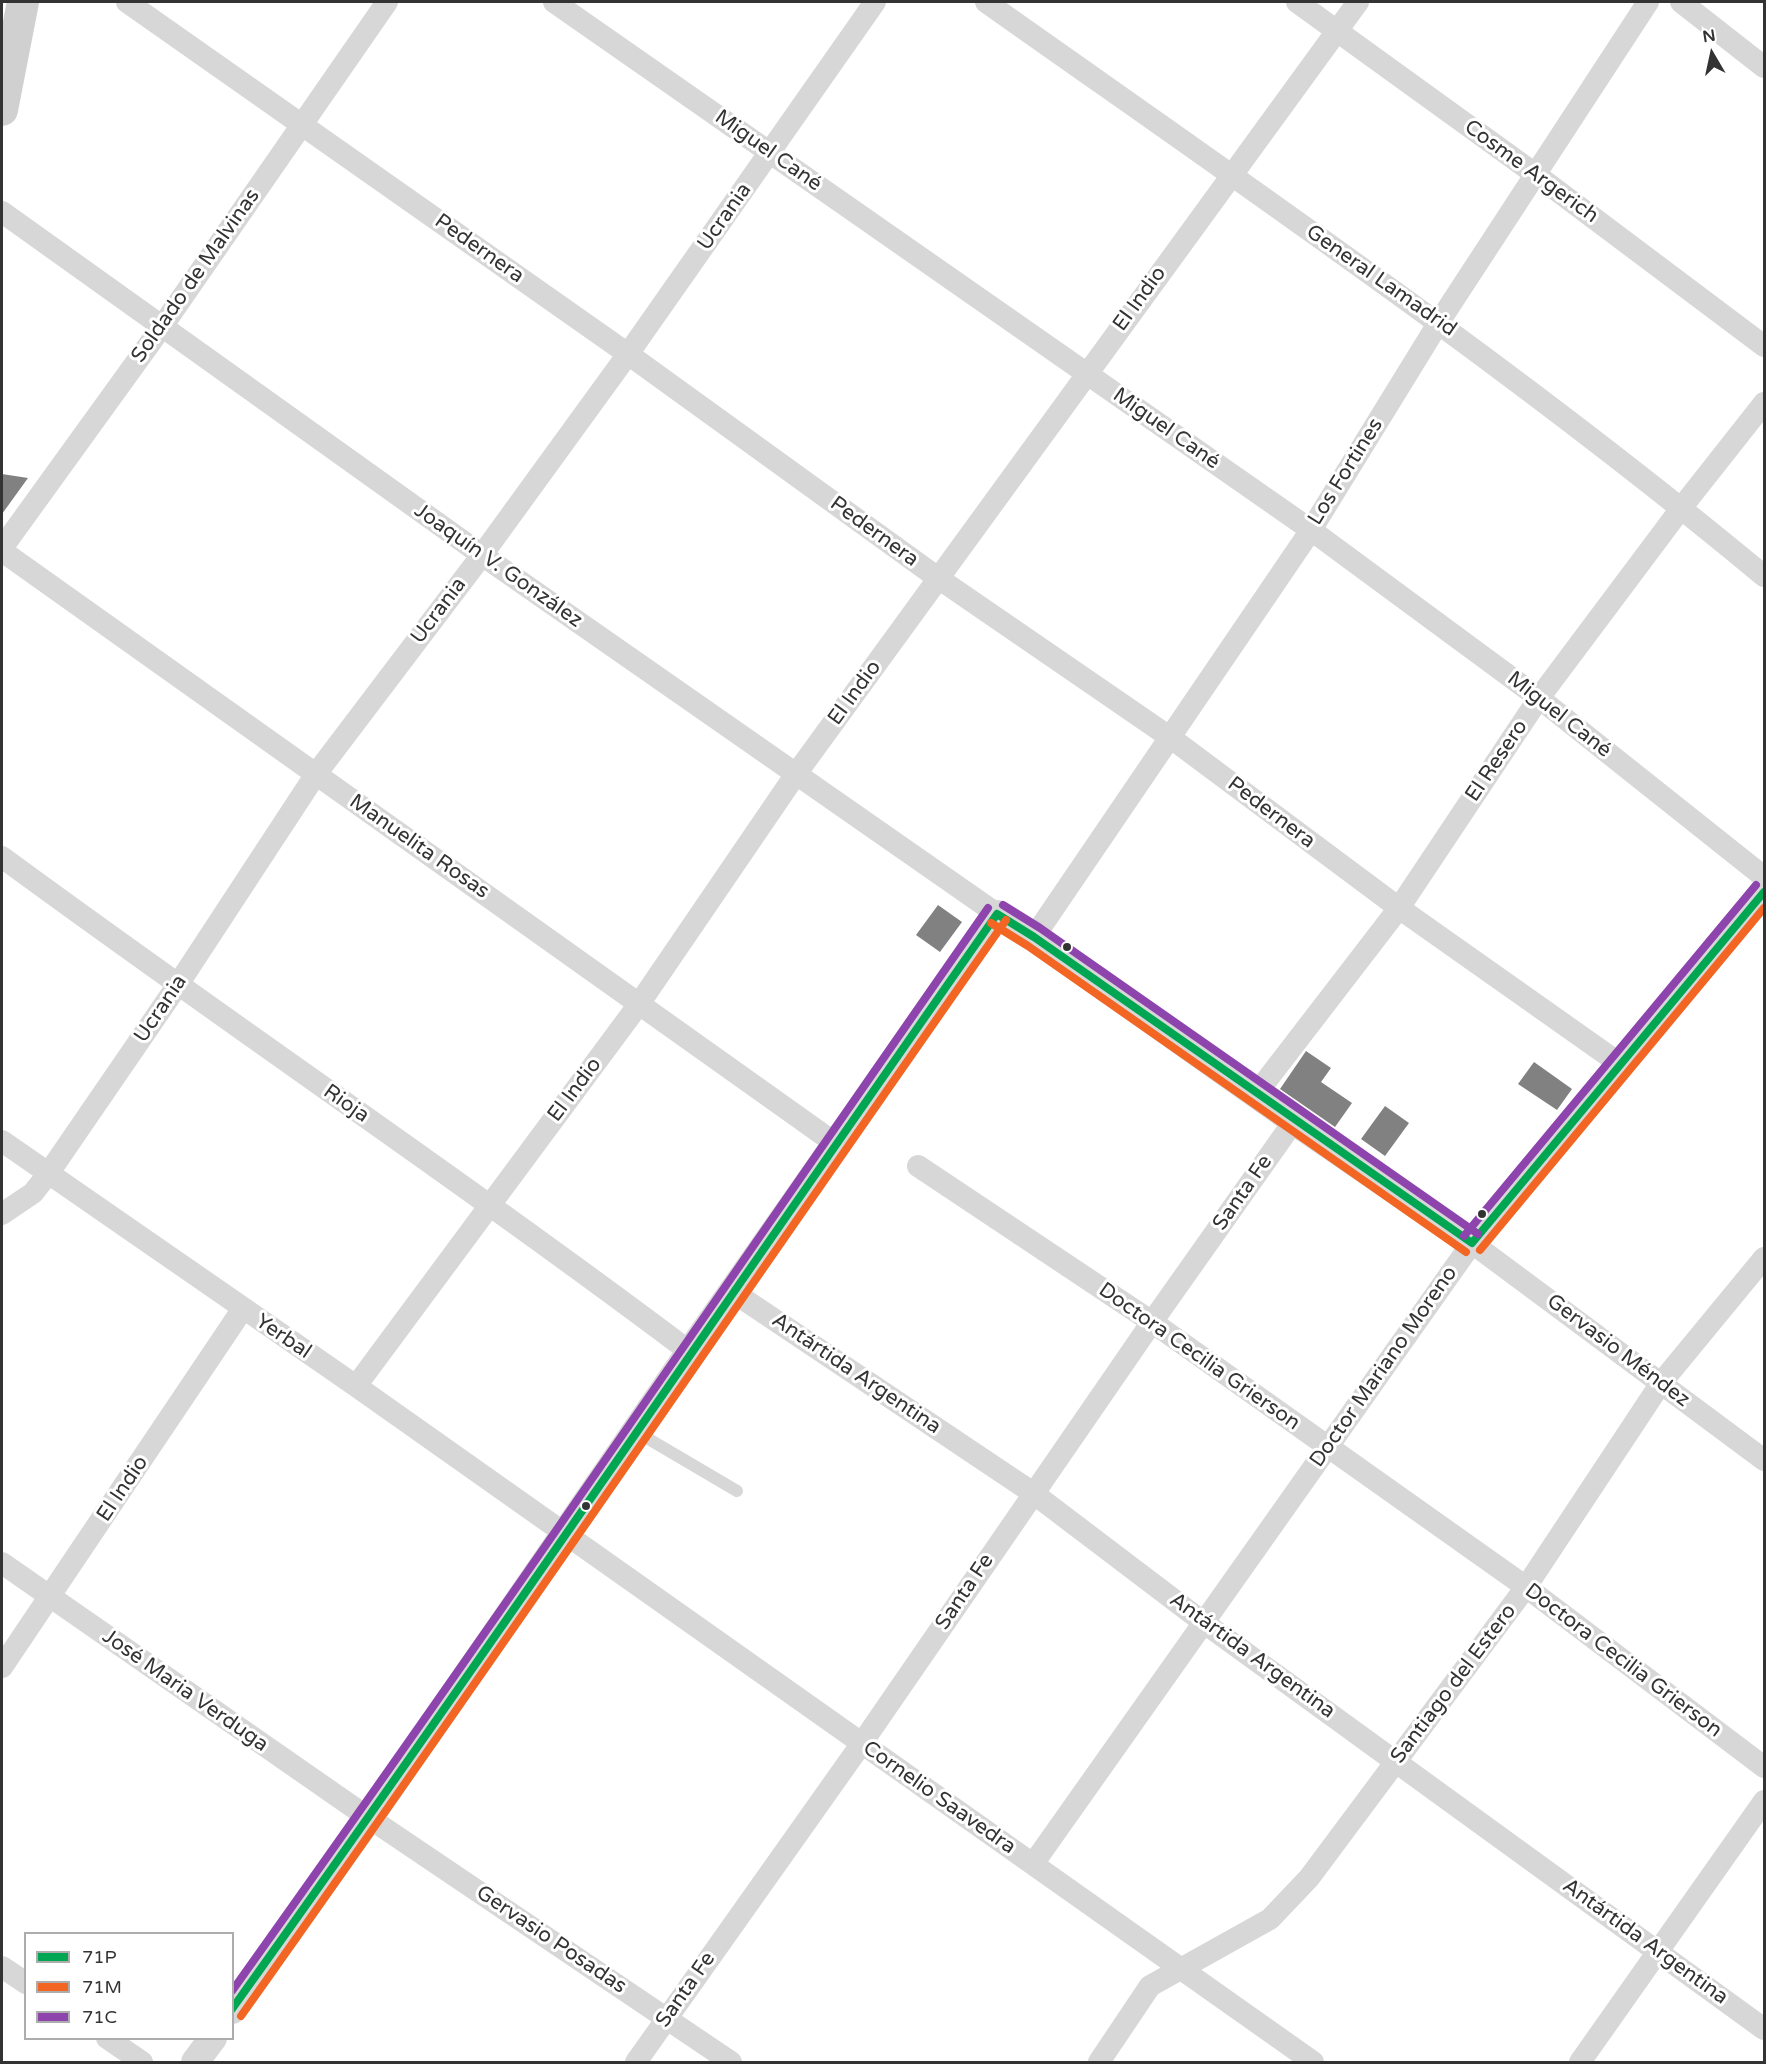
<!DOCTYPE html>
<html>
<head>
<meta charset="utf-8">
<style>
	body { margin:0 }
	#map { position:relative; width:1766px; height:2064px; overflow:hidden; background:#fff; font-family:"Varela Round",sans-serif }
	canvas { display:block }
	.frame { position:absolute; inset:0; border:3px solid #333; pointer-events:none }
	.legend { position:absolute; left:24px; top:1932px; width:210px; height:108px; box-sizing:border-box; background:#fff; border:2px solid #adadad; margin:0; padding:8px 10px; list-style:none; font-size:18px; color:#333 }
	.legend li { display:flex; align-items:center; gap:12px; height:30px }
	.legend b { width:30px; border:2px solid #adadad }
	.north { position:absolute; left:1682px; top:24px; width:60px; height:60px; -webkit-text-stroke:4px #fff; paint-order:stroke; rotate:351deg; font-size:16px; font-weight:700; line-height:24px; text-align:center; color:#333 }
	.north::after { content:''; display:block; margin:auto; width:21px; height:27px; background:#333; clip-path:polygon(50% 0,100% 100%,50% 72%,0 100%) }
</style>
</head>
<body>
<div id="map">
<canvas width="1766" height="2064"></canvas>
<div class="frame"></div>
<ul class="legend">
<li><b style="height:8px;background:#00a651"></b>71P</li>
<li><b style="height:8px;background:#f26522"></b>71M</li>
<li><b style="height:8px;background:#8e44ad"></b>71C</li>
</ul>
<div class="north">N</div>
</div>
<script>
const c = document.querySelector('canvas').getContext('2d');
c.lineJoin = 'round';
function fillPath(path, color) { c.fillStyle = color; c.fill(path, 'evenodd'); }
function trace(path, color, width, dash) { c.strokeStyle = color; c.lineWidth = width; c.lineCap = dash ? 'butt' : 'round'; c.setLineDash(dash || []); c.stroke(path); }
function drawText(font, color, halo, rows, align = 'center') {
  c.font = font + ' "Varela Round",sans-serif'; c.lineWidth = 6; c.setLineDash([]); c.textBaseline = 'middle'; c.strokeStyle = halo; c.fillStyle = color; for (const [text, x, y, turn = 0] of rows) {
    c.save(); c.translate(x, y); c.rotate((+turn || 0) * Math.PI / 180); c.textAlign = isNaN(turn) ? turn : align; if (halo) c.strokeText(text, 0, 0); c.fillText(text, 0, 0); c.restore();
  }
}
fillPath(new Path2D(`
	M2,474L28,478L2,514Z
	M938,905L962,922L940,952L916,935Z
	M1306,1051L1331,1068L1321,1082L1352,1103L1335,1127L1280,1089Z
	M1534,1062L1572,1089L1557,1110L1518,1084Z
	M1385,1106L1409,1123L1385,1156L1361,1139Z`), '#818181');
trace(new Path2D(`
	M635,1431L737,1491`), '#d7d7d7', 12);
trace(new Path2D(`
	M127,2L628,354L938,578L1171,738L1399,908L1620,1064
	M554,2L1311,530L1539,698L1764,877
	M986,2C1249,188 1516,370 1764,576
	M1297,2L1535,174L1764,346
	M1681,2L1764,67
	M2,212L482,555L997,914
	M2,548L161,328L387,2
	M2,551L836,1144
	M2,857C229,1024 464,1182 690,1352
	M1034,937L1311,530L1439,322L1648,2
	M1256,1094L1399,908L1539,698L1682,507L1764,403
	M2,1141L356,1386L1313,2062
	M918,1166L1152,1322L1526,1587L1764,1767
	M2,1214L33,1193L48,1174L177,986L316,774L482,555L628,354L875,2
	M733,1292L1033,1493L1203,1622L1764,2029
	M356,1386L639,1004L796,774L1358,2
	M2,1563L350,1805L731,2062
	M2,1667L242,1310
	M1033,1864L1472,1243L1764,1460
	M2,1967L26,1983
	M107,2038L142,2062
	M636,2062L862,1743L1152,1322L1294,1121
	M1099,2062L1150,1986L1270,1919L1309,1878L1526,1587L1661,1383L1764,1258
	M1580,2062L1764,1801`), '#d7d7d7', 22);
trace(new Path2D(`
	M232,2010L369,1818L690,1352L997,914L1034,937L1294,1121L1472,1243L1764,892
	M195,2062L213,2038`), '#d7d7d7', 28);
trace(new Path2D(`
	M2,110L23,2`), '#d0d0d0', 32);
trace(new Path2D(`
	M997,914L1034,937L1472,1243
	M1472,1243L1764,892
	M232,2009C491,1647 741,1279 997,914`), '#00a651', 8);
trace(new Path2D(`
	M991,923L1028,946L1466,1252
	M1480,1250L1764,908
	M241,2016C499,1653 750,1285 1006,920`), '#f26522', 8);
trace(new Path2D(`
	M1003,905L1040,928L1478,1234
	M1464,1236L1756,885
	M232,1991C488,1633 736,1269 988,908`), '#8e44ad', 8);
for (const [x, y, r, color] of [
	[1067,947,5,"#333"],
	[1482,1214,5,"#333"],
	[586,1506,5,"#333"]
]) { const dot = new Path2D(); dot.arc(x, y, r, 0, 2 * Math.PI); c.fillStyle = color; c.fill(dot); trace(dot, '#fff', 2); }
drawText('21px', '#333', '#fff', [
	["Miguel Cané",768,151,35],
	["Cosme Argerich",1531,172,36],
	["Ucrania",725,217,-55],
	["Pedernera",479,249,35],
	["Soldado de Malvinas",196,276,-55],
	["General Lamadrid",1381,281,35],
	["El Indio",1140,299,-54],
	["Miguel Cané",1166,429,35],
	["Los Fortines",1346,472,-58],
	["Pedernera",874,532,36],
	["Joaquín V. González",498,566,35],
	["Ucrania",439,611,-53],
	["El Indio",855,693,-54],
	["Miguel Cané",1559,715,38],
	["El Resero",1497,761,-56],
	["Pedernera",1271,813,37],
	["Manuelita Rosas",419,847,35],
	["Ucrania",161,1009,-56],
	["El Indio",575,1090,-53],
	["Rioja",346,1104,35],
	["Santa Fe",1243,1193,-55],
	["Yerbal",283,1337,34],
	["Gervasio Méndez",1618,1351,37],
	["Doctora Cecilia Grierson",1199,1357,35],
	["Doctor Mariano Moreno",1384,1367,-55],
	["Antártida Argentina",856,1374,34],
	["El Indio",123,1489,-56],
	["Santa Fe",965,1592,-56],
	["Antártida Argentina",1252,1656,36],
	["Doctora Cecilia Grierson",1623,1661,37],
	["Santiago del Estero",1454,1684,-53],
	["José Maria Verduga",185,1691,35],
	["Cornelio Saavedra",939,1798,35],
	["Gervasio Posadas",551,1940,34],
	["Antártida Argentina",1645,1942,36],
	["Santa Fe",686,1990,-55]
]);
</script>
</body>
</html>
